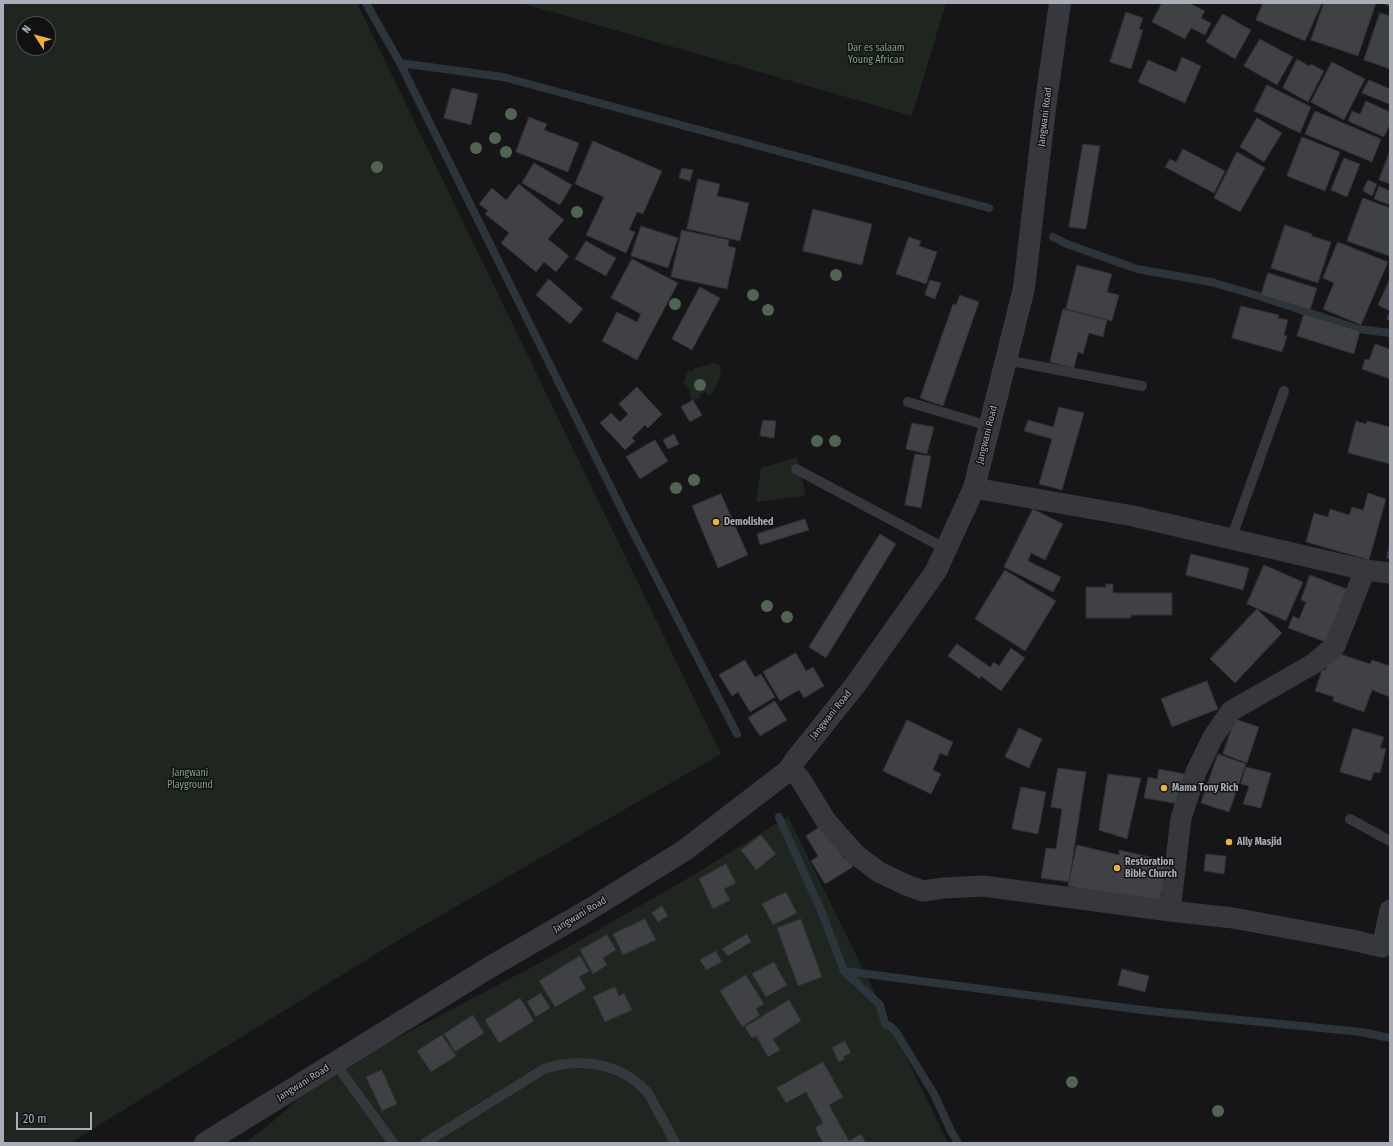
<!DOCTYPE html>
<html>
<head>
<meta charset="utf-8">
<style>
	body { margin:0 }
	#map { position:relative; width:1393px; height:1146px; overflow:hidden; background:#161618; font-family:"Fira Sans Condensed",sans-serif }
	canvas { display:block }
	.frame { position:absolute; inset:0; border:4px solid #a8adb8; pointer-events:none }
	.north { position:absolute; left:16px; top:16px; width:40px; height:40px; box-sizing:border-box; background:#111113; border:1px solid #4d4f55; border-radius:50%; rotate:306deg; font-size:11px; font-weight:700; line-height:16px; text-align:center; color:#a8adb8 }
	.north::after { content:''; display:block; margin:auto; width:14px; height:18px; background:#f2b134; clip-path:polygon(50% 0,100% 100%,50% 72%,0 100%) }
	.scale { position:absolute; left:16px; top:1112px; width:76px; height:18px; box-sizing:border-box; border:2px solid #a8adb8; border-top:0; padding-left:5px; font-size:12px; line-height:14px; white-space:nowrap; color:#a8adb8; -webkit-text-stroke:3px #111113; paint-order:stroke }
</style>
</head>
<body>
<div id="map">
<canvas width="1393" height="1146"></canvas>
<div class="frame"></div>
<div class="north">N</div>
<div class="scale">20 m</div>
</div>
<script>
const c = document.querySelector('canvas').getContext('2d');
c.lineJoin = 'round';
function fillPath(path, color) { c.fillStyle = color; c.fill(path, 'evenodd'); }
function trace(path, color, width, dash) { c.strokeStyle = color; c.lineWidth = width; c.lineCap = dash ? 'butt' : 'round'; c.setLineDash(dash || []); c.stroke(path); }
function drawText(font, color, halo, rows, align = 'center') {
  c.font = font + ' "Fira Sans Condensed",sans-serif'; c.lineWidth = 3; c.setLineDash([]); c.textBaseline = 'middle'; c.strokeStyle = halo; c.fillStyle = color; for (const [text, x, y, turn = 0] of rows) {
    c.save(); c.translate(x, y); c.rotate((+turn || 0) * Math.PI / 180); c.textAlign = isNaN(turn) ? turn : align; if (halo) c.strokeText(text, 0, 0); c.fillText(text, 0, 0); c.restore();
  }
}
fillPath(new Path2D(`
	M3,3H357L721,754L405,936L70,1143H3ZM24,24H48V48H24Z
	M521,3H946L912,116Z
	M715,363L721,366C721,378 717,386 710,396L705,392L700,394V398L691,400L689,388L683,382L689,370L693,371L695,368Z
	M797,457L806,496L756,502L761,468Z
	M788,816L948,1143H245L271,1123L325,1076L551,957L697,873Z`), '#1e261f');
trace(new Path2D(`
	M366,3L400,63L630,526L737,734
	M400,63L503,77L989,208
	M1053,237L1067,244L1137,269L1211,282L1259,296L1358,329L1390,333
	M779,817L822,913L844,971L880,1005L885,1024L890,1026L896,1032L934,1094L951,1131L958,1143
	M844,971L1150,1011L1361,1032L1390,1038`), '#2c353c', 8);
const building = new Path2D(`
	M1162,3H1189L1205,11L1201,18L1211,23L1205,35L1191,28L1185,39L1152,22Z
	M1263,3H1322L1305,41L1256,20Z
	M1324,3H1376L1358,56L1311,40Z
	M1380,3H1390V6Z
	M1126,12L1143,18L1139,29L1143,30L1131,69L1110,62Z
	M1380,13L1390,16V69L1364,60Z
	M1223,14L1251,30L1235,59L1206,42Z
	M1260,39L1293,57L1277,85L1244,66Z
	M1182,57L1201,66L1185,103L1138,82L1148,60L1176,72Z
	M1297,59L1309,66L1311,64L1324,71L1308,102L1283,88Z
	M1332,62L1365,79L1344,120L1311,102Z
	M1369,80L1390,89V101L1389,104L1362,93Z
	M1267,85L1311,107L1300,133L1254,111Z
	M452,88L478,94L471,125L444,118Z
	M1366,101L1390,112V124L1384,137L1348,121L1352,111L1360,114Z
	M1315,111L1381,139L1372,162L1305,134Z
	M529,117L547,124L544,130L579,143L568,172L516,152Z
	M1257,118L1282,133L1264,162L1240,147Z
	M1302,137L1340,152L1325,191L1287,176Z
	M593,141L662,171L643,214L637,212L629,230L635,232L626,253L586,235L604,197L575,184Z
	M1083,144L1100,146L1086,229L1069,227Z
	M1183,149L1225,171L1214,193L1165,167L1170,159L1176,162Z
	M1390,151V184L1379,180Z
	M1237,152L1265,168L1240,212L1214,198Z
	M1344,158L1360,164L1347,197L1331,190Z
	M534,163L572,185L560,205L522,183Z
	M682,168L693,170L690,181L679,178Z
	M698,179L720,184L717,196L749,203L740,241L687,229Z
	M1368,180L1377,184L1372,196L1363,191Z
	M519,184L564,220L548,239L569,256L556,272L544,262L536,272L501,243L509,233L485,214L488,211L479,204L492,188L506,200Z
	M1379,186L1390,191V205L1374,199Z
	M1363,198L1390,208V252L1389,256L1347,241Z
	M813,209L872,224L862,265L803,251Z
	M1285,225L1312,234L1311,236L1331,242L1318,283L1271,268Z
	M641,226L678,238L668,268L631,256Z
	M682,230L729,240L728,246L736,248L727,289L671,277Z
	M909,237L921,241L919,246L937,252L926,284L896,274Z
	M586,241L616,258L606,276L575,259Z
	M1338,242L1388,262L1361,325L1323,309L1334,283L1323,278Z
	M632,259L678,283L637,360L602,341L617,312L637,322L641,314L611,298Z
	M1077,265L1112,274L1107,292L1119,295L1112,321L1066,309Z
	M1268,273L1317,288L1310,310L1261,295Z
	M549,279L583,309L570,324L536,295Z
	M1390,279V311L1378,305Z
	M930,280L941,283L935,299L925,295Z
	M700,287L720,298L692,350L672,339Z
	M960,295L979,302L943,406L920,398L953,304L956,305Z
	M1241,306L1279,315L1278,318L1288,320L1284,335L1287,336L1282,352L1232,338Z
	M1063,309L1107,320L1103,337L1089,333L1083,354L1078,352L1074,368L1050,362Z
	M1390,311V320L1387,319Z
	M1304,314L1360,331L1354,354L1297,336Z
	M1375,344L1390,349V379L1362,369L1365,359L1369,360Z
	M637,387L662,414L648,428L645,425L632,438L635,441L625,450L600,423L611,413L620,422L628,414L619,404Z
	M693,400L702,415L690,422L681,407Z
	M1059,407L1084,413L1062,490L1039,484L1052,439L1024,431L1028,420L1053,427Z
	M763,420L776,421L774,438L760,436Z
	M1356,421L1366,424L1367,421L1390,427V464L1348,453Z
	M912,423L934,427L927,454L906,449Z
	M674,434L679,444L668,449L663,440Z
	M655,440L668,461L640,479L626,457Z
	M915,454L931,456L921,508L905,505Z
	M1368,493L1386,499L1369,560L1306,542L1314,513L1328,517L1330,509L1349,515L1352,507L1363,510Z
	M721,494L748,555L718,568L692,506Z
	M1033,509L1063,524L1045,560L1031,553L1028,561L1061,577L1053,592L1004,567Z
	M805,519L809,530L760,545L757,534Z
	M880,534L896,544L826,658L809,647Z
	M1390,541V559L1387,558Z
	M1191,554L1249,568L1243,590L1186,575Z
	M1264,565L1303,582L1286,621L1247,604Z
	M1005,570L1056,601L1025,651L975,619Z
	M1310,575L1352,591L1331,644L1288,628L1293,616L1299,619L1306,602L1301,600Z
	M1106,584H1113V593H1172V615H1131V618H1086V587H1106Z
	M1257,609L1282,633L1235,683L1210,659Z
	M957,644L990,667L994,662L999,666L1011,648L1025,658L1001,691L981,676L980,679L948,656Z
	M1332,651L1370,664L1372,660L1390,666V697L1372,690L1364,712L1333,701L1334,697L1315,691L1322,670H1325Z
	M796,653L806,671L813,667L824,686L804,698L799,690L780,701L763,672Z
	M745,660L755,677L761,674L775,697L750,712L738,692L732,696L719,675Z
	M1207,681L1218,709L1172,727L1161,699Z
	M775,701L787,720L760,736L748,718Z
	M1235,719L1259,727L1247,763L1223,754Z
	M907,720L953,742L947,756L940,753L933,770L941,774L931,794L883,771Z
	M1019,728L1042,739L1029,768L1005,757Z
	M1353,728L1384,737L1380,748L1386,749L1380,773L1374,772L1371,781L1340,772Z
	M1218,754L1246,764L1229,812L1201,803Z
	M1246,767L1271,773L1261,808L1243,804L1249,786L1241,784Z
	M1058,768L1086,772L1069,882L1041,878L1046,848L1056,849L1062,809L1051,807Z
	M1159,769L1185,774L1179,804L1144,798L1148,777L1157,779Z
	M1108,774L1141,778L1127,839L1099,830Z
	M1021,787L1046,792L1038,834L1012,829Z
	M823,825L844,859L847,857L853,867L825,884L811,861L818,856L806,836Z
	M761,835L776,854L756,870L741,850Z
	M1077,845L1119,855V850L1168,861L1159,905L1068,886Z
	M1206,854L1226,856L1224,874L1204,871Z
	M726,864L736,883L724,889L730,900L713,909L699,879Z
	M786,892L797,913L773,925L762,904Z
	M662,906L668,916L658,922L652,913Z
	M645,919L656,940L623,955L613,934Z
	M801,919L822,977L798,986L777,928Z
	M747,934L751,942L728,956L722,949Z
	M607,935L616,950L603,958L607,965L593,974L580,950Z
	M716,951L722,962L706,970L700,960Z
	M580,956L589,971L579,977L586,989L555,1007L539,981Z
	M774,962L787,985L766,997L752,974Z
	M1122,969L1149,976L1145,992L1118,985Z
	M746,975L764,1004L756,1009L760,1015L742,1027L720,991Z
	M615,987L619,996L624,993L632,1010L605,1022L593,997Z
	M541,993L550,1008L536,1017L527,1002Z
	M520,998L534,1021L499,1043L485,1020Z
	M789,1000L801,1021L773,1039L780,1050L768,1057L756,1036L752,1038L745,1027Z
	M473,1015L484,1033L455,1052L444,1034Z
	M442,1035L456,1056L431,1072L417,1051Z
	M845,1041L851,1053L843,1057L845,1059L839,1062L832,1048Z
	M823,1062L843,1097L829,1105L849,1141L861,1134L866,1143H823L815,1128L823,1123L806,1092L786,1103L777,1088Z
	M382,1070L397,1104L382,1111L366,1077Z`);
fillPath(building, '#404145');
trace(building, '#303034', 1);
trace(new Path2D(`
	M1006,360L1142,386
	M908,402L989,426
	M796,469L946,549
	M1231,539L1284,391
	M1350,819L1390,841
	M335,1063L393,1143
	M425,1143L544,1069C580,1057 621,1063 647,1092C651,1096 653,1103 656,1108C663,1119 669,1131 675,1143`), '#37383d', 10);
trace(new Path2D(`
	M974,488L1133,516L1365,570L1390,573
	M789,770L799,777L826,821L856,855L879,872L906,885L923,891L944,888L983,886L1170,911L1233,918L1352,940L1382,947L1390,910
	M1170,911L1181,818L1196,772L1213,737L1231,711L1313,664L1335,646L1365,570`), '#37383d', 21);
trace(new Path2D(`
	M205,1143L490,967L587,911L685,850L789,770L796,759L856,684L936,571L974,488L1024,288L1045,108L1060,3`), '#37383d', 22);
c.fillStyle = '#506452';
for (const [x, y] of [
	[511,114],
	[495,138],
	[476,148],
	[506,152],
	[377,167],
	[577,212],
	[836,275],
	[753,295],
	[675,304],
	[768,310],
	[700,385],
	[817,441],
	[835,441],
	[694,480],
	[676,488],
	[767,606],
	[787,617],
	[1072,1082],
	[1218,1111]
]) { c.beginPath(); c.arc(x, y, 6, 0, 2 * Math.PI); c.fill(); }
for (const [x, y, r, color] of [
	[716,522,4,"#f2b134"],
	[1164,788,4,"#f2b134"],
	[1229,842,4,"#f2b134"],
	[1117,868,4,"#f2b134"]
]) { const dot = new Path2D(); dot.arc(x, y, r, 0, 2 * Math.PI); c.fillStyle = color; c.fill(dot); trace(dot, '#111113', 1.5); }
drawText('10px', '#7fa381', '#111113', [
	["Dar es salaam",876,48],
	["Young African",876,60],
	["Jangwani",190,773],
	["Playground",190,785]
]);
drawText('10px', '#a8adb8', '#111113', [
	["Jangwani Road",1045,117,-83],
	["Jangwani Road",987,435,-76],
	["Jangwani Road",831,715,-51],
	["Jangwani Road",580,915,-31],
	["Jangwani Road",303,1083,-32]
]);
drawText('bold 10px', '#a8adb8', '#111113', [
	["Demolished",724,522],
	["Mama Tony Rich",1172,788],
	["Ally Masjid",1237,842],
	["Restoration",1125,862],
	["Bible Church",1125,874]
], 'left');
</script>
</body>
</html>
